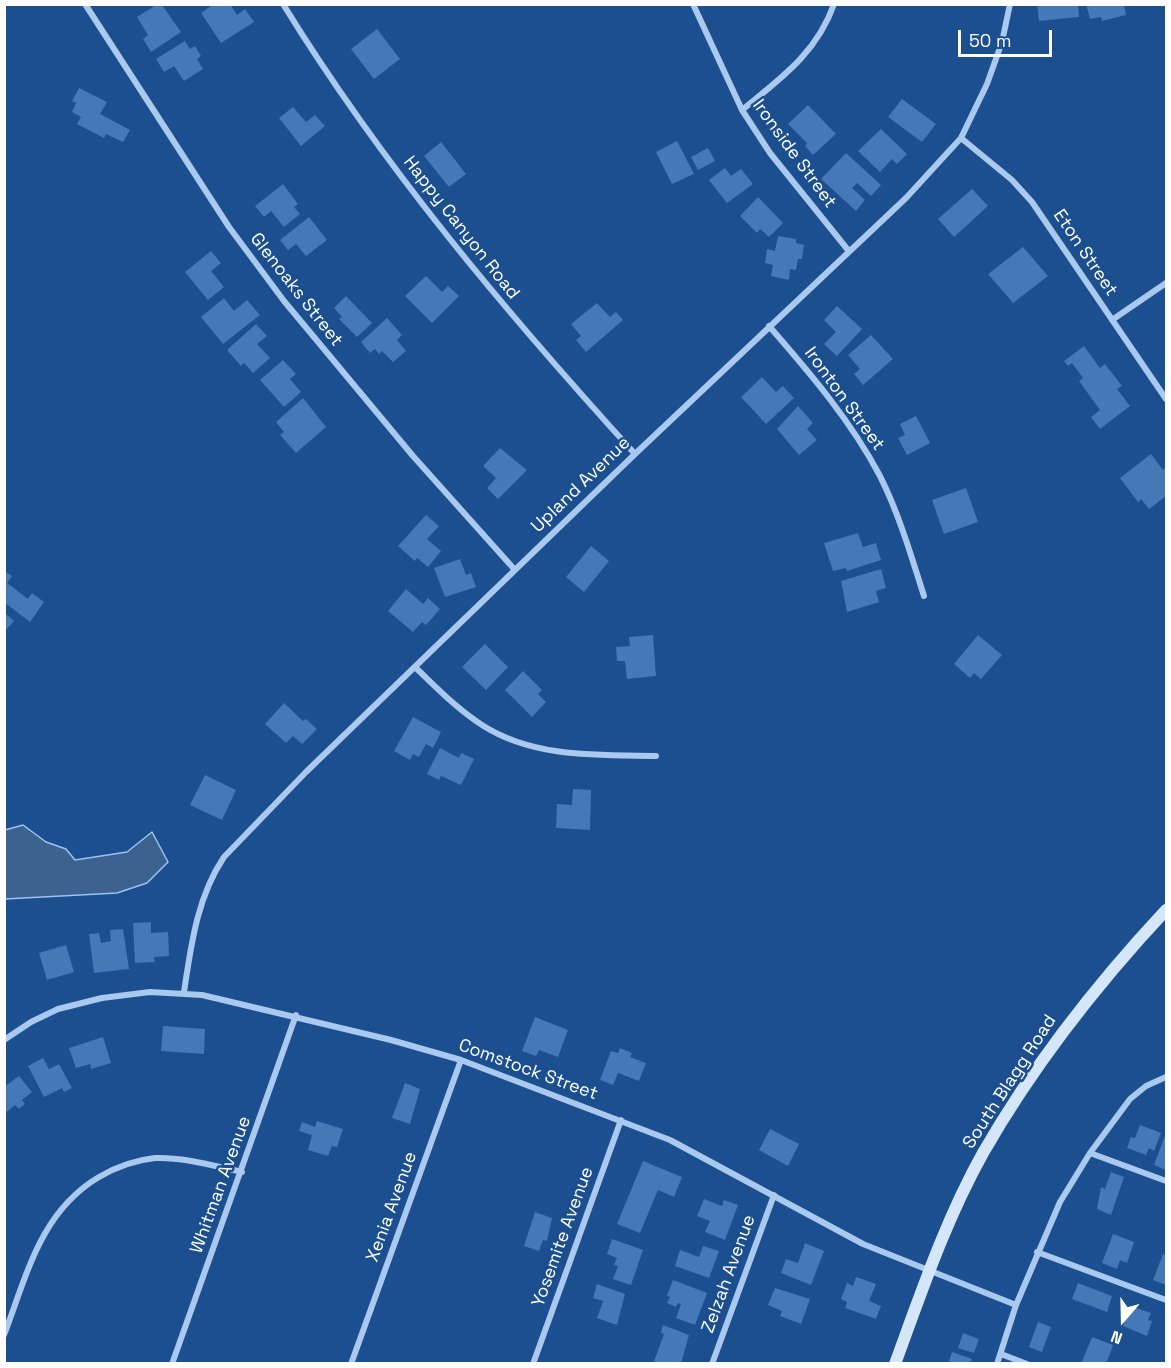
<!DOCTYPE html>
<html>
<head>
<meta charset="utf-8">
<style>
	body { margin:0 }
	#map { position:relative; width:1171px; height:1368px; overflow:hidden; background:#1b4f8f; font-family:"Space Grotesk",sans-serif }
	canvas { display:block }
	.frame { position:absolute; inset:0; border:6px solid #fff; pointer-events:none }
	.north { position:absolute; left:1093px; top:1290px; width:60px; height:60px; -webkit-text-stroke:4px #1b4f8f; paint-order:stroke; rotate:200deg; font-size:16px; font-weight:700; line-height:24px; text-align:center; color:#fff }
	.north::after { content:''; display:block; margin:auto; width:21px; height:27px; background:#fff; clip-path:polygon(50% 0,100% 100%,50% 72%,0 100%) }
	.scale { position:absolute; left:958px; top:30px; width:94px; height:27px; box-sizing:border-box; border:3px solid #fff; border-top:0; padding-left:8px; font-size:18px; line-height:21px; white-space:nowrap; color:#fff; -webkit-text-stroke:4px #1b4f8f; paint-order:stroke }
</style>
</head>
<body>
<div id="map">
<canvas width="1171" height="1368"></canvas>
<div class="frame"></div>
<div class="north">N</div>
<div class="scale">50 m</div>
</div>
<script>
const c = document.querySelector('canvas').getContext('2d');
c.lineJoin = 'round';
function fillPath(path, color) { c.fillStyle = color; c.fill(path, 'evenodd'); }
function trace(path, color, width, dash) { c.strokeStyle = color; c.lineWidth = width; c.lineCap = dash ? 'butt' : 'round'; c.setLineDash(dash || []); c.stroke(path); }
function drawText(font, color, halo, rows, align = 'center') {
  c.font = font + ' "Space Grotesk",sans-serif'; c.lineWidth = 5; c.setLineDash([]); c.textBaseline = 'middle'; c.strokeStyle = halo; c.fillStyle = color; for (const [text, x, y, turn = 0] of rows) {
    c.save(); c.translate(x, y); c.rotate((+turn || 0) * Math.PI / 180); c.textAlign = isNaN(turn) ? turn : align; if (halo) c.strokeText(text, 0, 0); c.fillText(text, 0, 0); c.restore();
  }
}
const water = new Path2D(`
	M23,825L46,842L66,849L75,860L127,852L152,832L168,862L147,883L117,893L5,899V830Z`);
fillPath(water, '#3c6290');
trace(water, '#9cc4f0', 1.5);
fillPath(new Path2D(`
	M214,4H230L237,15L245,9L254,22L221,43L201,13Z
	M1037,4H1078L1079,17L1039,21Z
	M1086,4H1124L1126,15L1102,21L1101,17L1090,19Z
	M156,5H162L181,32L151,52L143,39L148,35L137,17Z
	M377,29L400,59L374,79L351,49Z
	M185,41L190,49L195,46L201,56L197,59L203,69L184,81L174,66L164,72L156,59Z
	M79,88L107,102L100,114L130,130L123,142L106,134L104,138L77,124L81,117L72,112L76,103L72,101Z
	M902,99L936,124L922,142L888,117Z
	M808,105L836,134L813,155L805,146L807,143L788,124Z
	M293,107L306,122L315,115L325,126L301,146L279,118Z
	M881,129L907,154L897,164L892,159L880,172L858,151Z
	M677,141L694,174L672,184L656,152Z
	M441,142L466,174L449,187L424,156Z
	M708,148L715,161L698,170L691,157Z
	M846,153L881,185L871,196L857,183L852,188L865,200L856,211L821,179Z
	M725,168L731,176L741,169L753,184L727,203L709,180Z
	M283,184L298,204L294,207L300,214L284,227L271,211L264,217L255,206Z
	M972,189L988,206L954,237L938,219Z
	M758,197L783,223L769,237L760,229L757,233L740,216Z
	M309,217L327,240L306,256L296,244L288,250L280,240Z
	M778,236L796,239V243L804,245L802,259H798L796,270L790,269L789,280L771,276L773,265L765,263L767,249L775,251Z
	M1023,247L1048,276L1013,303L988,274Z
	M211,251L221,263L211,271L224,287L208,300L185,272Z
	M426,276L442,292L448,286L459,296L432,323L405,296Z
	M346,296L372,323L357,337L339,319L342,317L334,308Z
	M224,298L234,311L247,300L260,315L223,344L201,317Z
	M597,303L610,317L616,312L623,320L586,352L576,340L581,336L571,324Z
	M837,306L862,329L837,356L824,344L836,332L824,320Z
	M387,318L402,335L397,340L406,351L393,362L382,351L379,354L375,349L370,353L361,342Z
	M256,324L267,336L257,344L270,358L253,373L244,363L241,366L227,350Z
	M871,335L893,359L863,385L854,374L860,369L848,355Z
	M1084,346L1100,368L1105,364L1122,386L1117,389L1130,406L1100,429L1091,417L1100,410L1079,381L1083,378L1072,363L1068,366L1064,361Z
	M283,360L296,374L290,379L301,392L284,407L260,380Z
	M762,377L776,392L783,386L794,398L766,424L741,397Z
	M303,398L326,427L296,453L280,435L284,432L276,422Z
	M798,406L813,423L807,429L817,440L799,455L777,429Z
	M916,416L930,443L907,455L898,438L905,435L900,424Z
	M500,448L527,470L498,499L487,488L496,478L483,466Z
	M1151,454L1163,470L1166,467V496L1149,509L1141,499L1138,502L1120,478Z
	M966,488L978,522L944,534L932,500Z
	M426,515L439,526L427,539L441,551L428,567L417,558L415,561L398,546Z
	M858,533L863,547L876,543L881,560L847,571L846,568L833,571L824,543Z
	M591,546L609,561L584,592L566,577Z
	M460,559L466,575L471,573L476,587L445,597L434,568Z
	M881,569L886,588L876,591L879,602L847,612L841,581Z
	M4,571L12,576L7,583L28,599L32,593L44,602L30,622L5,603Z
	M406,589L423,604L428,598L440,609L426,625L422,622L413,632L388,611Z
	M4,612L14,621L4,632Z
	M653,635L656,676L627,679L625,661H617L616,647L630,646L629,637Z
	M978,635L1002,655L981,679L974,673L970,678L954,664Z
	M485,644L508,667L486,690L462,667Z
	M523,671L542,690L538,694L546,702L532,717L505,690Z
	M284,703L303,721L306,719L317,729L302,744L293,736L286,743L265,724Z
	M413,717L441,732L433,748L426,744L419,757L413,754L410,760L394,751Z
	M440,748L459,758L461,753L474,759L461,785L441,776L439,780L427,774Z
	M205,775L236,790L222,820L190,805Z
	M573,789L591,790L590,830L556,828L557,804L572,805Z
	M151,922V933L168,932L169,956L154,957L155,962L135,963L133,923Z
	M123,929L129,969L94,973L89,934L99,933L101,943L111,941L110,930Z
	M66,945L74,972L47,980L39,953Z
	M535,1017L568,1030L558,1057L539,1050L536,1056L522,1051Z
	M163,1026L205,1029L204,1054L161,1051Z
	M103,1037L111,1063L91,1069L90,1064L76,1068L69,1048Z
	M620,1048L632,1053L630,1057L646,1063L639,1081L618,1073L613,1085L600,1080L611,1051L618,1053Z
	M43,1058L49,1069L59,1064L72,1088L64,1092L62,1088L44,1097L28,1066Z
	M19,1076L32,1092L22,1100L25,1104L19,1109L15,1105L4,1114V1087Z
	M405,1083L420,1089L410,1124L392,1118Z
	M317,1121L343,1129L337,1147L332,1146L328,1156L308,1150L312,1135L299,1131L302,1122L315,1127Z
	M1140,1125L1161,1133L1154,1151L1149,1148L1146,1155L1127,1148L1131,1137L1135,1138Z
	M770,1129L799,1144L788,1166L759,1150Z
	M1166,1133V1170L1154,1165Z
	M643,1161L682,1177L674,1197L658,1190L640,1233L617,1224Z
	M1111,1172L1124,1177L1111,1215L1097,1209L1101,1187L1105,1189Z
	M704,1199L722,1206L724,1200L738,1205L725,1240L705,1232L710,1221L697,1216Z
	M535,1212L552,1218L547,1241L543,1240L539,1251L524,1246Z
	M1113,1234L1134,1242L1127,1263L1120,1260L1117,1269L1102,1263Z
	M612,1239L643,1250L631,1285L613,1279L618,1266L614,1265L617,1258L607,1254Z
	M805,1243L824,1251L811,1285L781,1273L786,1259L798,1263Z
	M703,1246L719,1251L709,1278L675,1266L680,1250L699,1257Z
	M1163,1254L1166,1256V1285L1153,1280Z
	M856,1277L876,1284L869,1301L881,1306L876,1319L845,1308L847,1302L841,1299L847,1283L853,1286Z
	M673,1280L707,1293L695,1325L676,1318L681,1304L678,1303L676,1307L667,1303L670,1297L667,1296Z
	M1078,1283L1112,1296L1107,1312L1072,1299Z
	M597,1284L625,1294L617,1325L597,1318L603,1301L593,1298Z
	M775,1288L810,1299L801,1324L780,1316L782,1311L768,1305Z
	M1130,1306L1151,1313L1148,1320L1152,1321L1147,1336L1123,1326Z
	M1038,1322L1051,1327L1042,1352L1029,1347Z
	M663,1325L689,1335L681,1364H653L664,1334L661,1333Z
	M963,1333L979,1339L974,1353L958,1348Z
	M1092,1337L1113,1345L1106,1364H1081Z
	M952,1352L972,1359L970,1364H948Z`), '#4478b7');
trace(new Path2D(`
	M85,4L229,227L284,301L413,456L515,570
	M283,4C384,168 506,312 635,454
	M693,4L742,110L770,153L848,250
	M742,110C780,79 817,53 834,4
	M961,138L1012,180L1032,202L1166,399
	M1112,320L1166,283
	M769,326C810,373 851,421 880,476C899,514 911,555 924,596
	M416,668C437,688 457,709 482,725C533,758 597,755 656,756
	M184,992C191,946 197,897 224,857L306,772L635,454L906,198L961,138L987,84L1002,42L1010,4
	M4,1040L31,1022L58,1009L102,998L150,992L202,995L391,1040L461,1060L670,1140L863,1244L1016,1305
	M1090,1153L1166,1181
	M1037,1252L1166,1300
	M4,1335C27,1275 40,1212 99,1177C116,1167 136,1160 155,1158C184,1157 214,1166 242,1172
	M1001,1354L1027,1364
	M172,1364L296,1015
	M351,1364L461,1060
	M533,1364L621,1120
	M712,1364L774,1195
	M997,1364L1016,1305L1060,1202L1090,1153L1130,1099L1146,1086L1166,1077`), '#a9c9ee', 6);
trace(new Path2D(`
	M895,1364C921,1293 946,1219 983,1153C1034,1064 1096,985 1166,910`), '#d6e6fa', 12);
drawText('18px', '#fff', '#1b4f8f', [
	["Ironside Street",794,154,54],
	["Happy Canyon Road",461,228,52],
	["Eton Street",1085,253,56],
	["Glenoaks Street",296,290,52],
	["Ironton Street",844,399,54],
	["Upland Avenue",581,485,-44],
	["Comstock Street",528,1070,20],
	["South Blagg Road",1010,1082,-57],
	["Whitman Avenue",221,1185,-70],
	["Xenia Avenue",392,1207,-70],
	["Yosemite Avenue",563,1237,-70],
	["Zelzah Avenue",729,1274,-70]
]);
</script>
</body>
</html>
